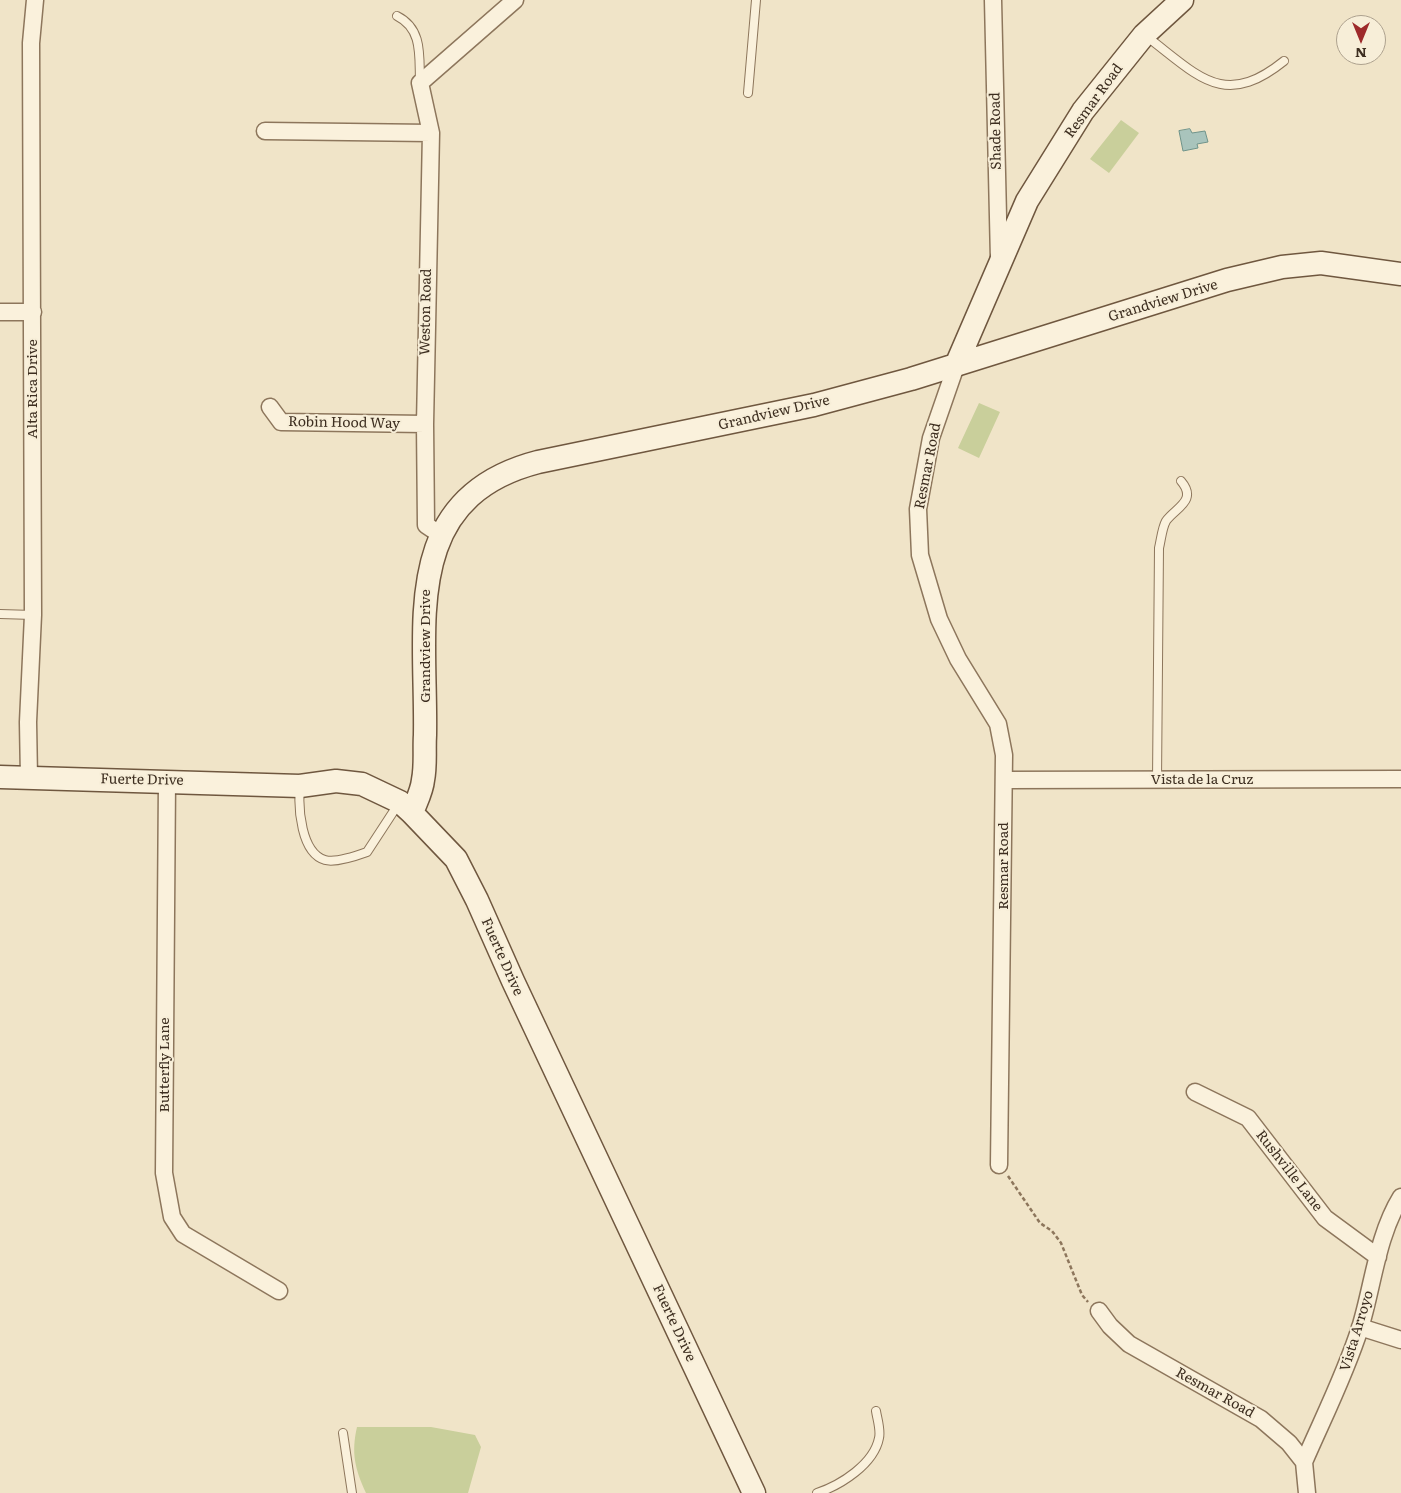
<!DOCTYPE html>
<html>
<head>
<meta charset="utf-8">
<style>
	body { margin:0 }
	#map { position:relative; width:1401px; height:1493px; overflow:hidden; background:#f0e4c8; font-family:Literata,serif }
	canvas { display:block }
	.north { position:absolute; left:1336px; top:15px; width:50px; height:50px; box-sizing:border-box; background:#f7eed8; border:1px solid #ada18e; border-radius:50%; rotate:180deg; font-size:14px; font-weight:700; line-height:20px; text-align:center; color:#3d2e20 }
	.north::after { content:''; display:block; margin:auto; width:18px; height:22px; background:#9e2a2b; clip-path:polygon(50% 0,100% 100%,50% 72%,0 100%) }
</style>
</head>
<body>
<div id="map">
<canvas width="1401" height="1493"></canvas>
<div class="north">N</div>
</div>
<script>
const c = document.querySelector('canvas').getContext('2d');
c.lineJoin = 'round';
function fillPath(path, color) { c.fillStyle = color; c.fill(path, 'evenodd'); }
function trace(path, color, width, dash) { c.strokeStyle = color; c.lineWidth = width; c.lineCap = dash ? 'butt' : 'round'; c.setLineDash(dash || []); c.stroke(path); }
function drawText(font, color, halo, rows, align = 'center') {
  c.font = font + ' Literata,serif'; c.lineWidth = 4; c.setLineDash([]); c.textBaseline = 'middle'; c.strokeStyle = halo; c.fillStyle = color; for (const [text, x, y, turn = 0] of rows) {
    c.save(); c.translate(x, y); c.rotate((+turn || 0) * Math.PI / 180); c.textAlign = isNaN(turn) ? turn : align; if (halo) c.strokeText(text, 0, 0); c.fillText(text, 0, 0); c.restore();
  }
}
fillPath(new Path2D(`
	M1121,120L1139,133L1109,173L1090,159Z
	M979,403L1000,412L979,458L958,448Z
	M357,1427H431L475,1435L481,1447L468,1493H366C355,1469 351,1453 357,1427Z`), '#c9cf9b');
const water = new Path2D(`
	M1190,129L1192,133L1205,131L1208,142L1197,144L1198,148L1183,151L1179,131Z`);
fillPath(water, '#a9c4bc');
trace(water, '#6f938a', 1);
const lane = new Path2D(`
	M397,16C423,29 419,56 420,81
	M1146,36C1198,75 1223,110 1284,61
	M748,93L756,0
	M0,614L33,615
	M1157,780L1159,548C1161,540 1162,528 1166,521C1175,508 1198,501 1181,481
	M300,788C298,808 301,853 325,860C336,863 356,856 367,852L399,803
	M343,1433L352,1493
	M817,1493C841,1485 874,1464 879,1438C881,1430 877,1418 876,1411`);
const street = new Path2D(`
	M993,0L999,260
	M265,131L431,133
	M0,312H33
	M957,363L931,438L918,509L920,555L939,619L958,659L998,724L1004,755L999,1165
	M270,407L281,422L425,424
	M441,535L426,525L425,424L431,133L420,83L515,0
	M29,778L28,722L33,615L31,43L35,0
	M1004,780L1401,779
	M167,781L164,1173L172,1217L183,1234L279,1291
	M1195,1092L1248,1118L1325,1218L1378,1257
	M1099,1311L1110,1326L1129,1344L1261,1419L1289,1443L1304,1462L1307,1493
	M1360,1327L1401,1340
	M1304,1462C1323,1418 1345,1375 1360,1328C1373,1286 1377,1236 1401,1197`);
const secondary = new Path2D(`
	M957,363L1027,201L1083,111L1144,35L1182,0
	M0,777L300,786L336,781L362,784L400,802L412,813L456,859L477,900L513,981L754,1493
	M412,813C416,802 422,791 423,780C426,765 424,750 425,735C427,624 399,498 538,462L814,405L911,379L1227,280L1282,267L1321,263L1401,274`);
trace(lane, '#8d765c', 10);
trace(street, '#8d765c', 19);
trace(secondary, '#6f573f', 25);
trace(new Path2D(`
	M1008,1176L1040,1223L1052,1231L1061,1243L1082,1295L1088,1302`), '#8d765c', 2.5, [4, 2.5]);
trace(lane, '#faf1dc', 8);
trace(street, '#faf1dc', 16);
trace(secondary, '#faf1dc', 22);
drawText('14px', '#3d2e20', '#f7eed8', [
	["Resmar Road",1094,101,-54],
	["Shade Road",996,131,-91],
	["Grandview Drive",1163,301,-17],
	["Weston Road",426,312,-89],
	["Alta Rica Drive",33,389,-90],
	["Grandview Drive",774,413,-13],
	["Robin Hood Way",344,423,1],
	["Resmar Road",928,466,-79],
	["Grandview Drive",426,646,-90],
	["Fuerte Drive",142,780,1],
	["Vista de la Cruz",1202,780],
	["Resmar Road",1004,866,-90],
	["Fuerte Drive",502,957,66],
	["Butterfly Lane",165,1065,-90],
	["Rushville Lane",1289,1171,52],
	["Fuerte Drive",674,1323,65],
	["Vista Arroyo",1357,1331,-73],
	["Resmar Road",1215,1393,29]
]);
</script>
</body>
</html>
